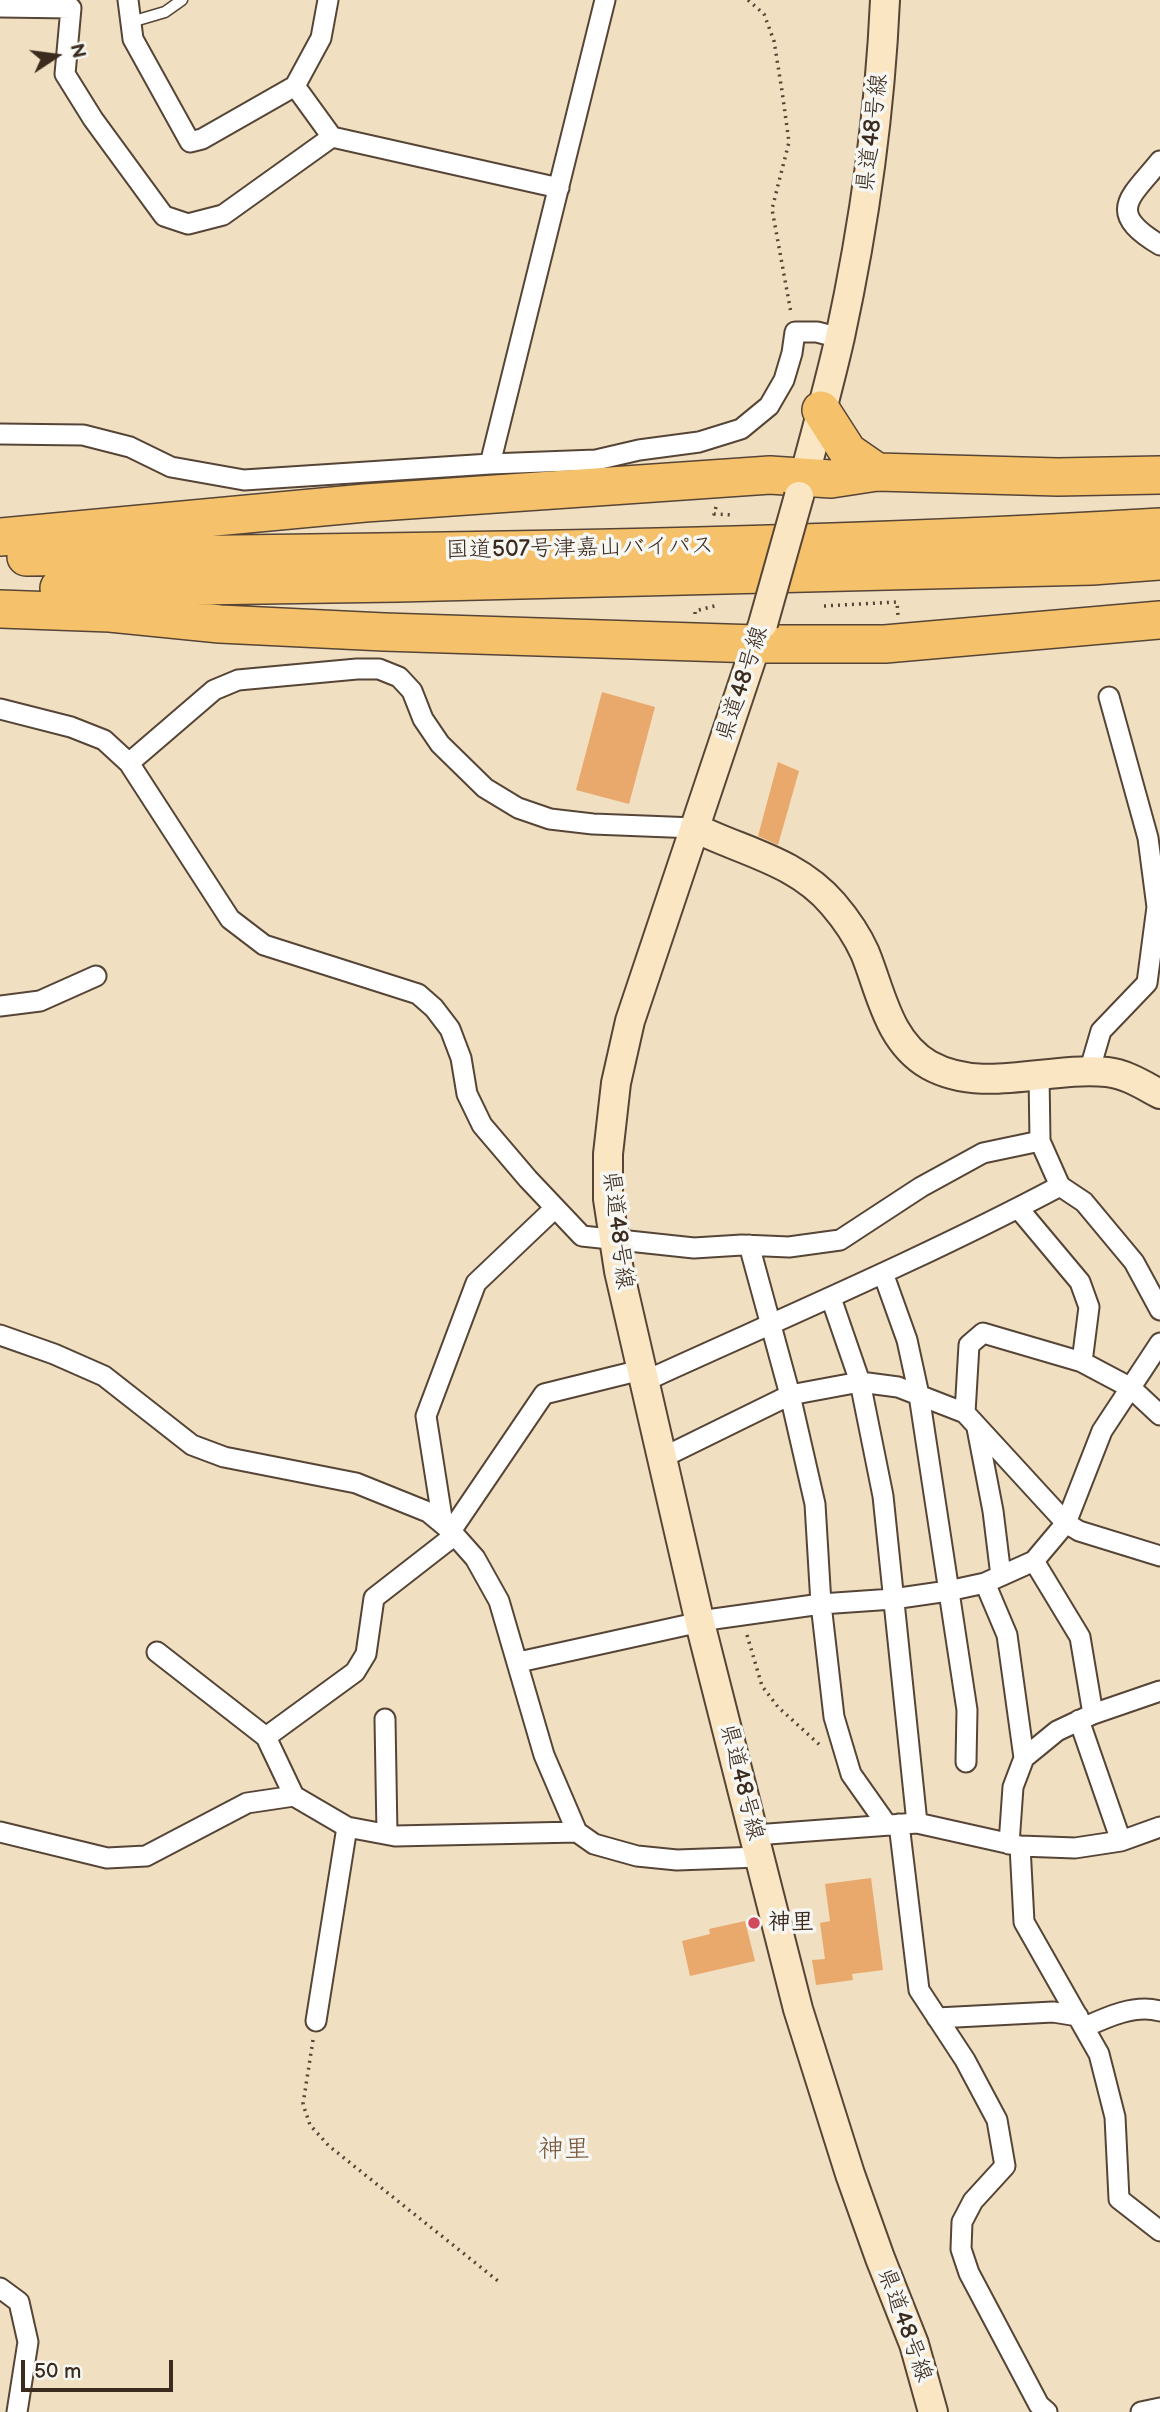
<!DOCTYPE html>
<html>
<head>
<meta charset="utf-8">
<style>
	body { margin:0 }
	#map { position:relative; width:1160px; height:2412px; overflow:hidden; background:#f0dfc1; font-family:"Balsamiq Sans",sans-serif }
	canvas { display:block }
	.north { position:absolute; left:21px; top:21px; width:70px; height:70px; -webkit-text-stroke:5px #f6f6f2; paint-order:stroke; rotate:77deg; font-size:19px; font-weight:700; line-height:28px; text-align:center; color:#3b2a1e }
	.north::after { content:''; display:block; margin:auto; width:24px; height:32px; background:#3b2a1e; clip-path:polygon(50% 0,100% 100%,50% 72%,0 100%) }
	.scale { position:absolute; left:21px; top:2360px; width:152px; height:32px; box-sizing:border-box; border:4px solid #3b2a1e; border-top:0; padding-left:9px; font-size:21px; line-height:24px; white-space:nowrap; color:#3b2a1e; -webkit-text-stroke:5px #f6f6f2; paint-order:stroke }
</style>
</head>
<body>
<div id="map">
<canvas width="1160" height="2412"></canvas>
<div class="north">N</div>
<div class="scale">50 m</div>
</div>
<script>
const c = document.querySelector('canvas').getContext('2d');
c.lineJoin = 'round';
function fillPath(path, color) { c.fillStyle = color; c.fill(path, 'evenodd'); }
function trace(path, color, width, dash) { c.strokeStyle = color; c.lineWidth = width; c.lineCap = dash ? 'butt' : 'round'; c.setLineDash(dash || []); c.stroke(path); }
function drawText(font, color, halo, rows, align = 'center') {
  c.font = font + ' "Balsamiq Sans","Klee One",sans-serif'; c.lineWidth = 7; c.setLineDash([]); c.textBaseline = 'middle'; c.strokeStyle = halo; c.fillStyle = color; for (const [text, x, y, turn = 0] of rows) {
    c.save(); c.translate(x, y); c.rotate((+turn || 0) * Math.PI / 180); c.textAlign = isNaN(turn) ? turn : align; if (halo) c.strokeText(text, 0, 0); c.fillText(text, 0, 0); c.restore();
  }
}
fillPath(new Path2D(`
	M602,692L655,707L629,804L576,790Z
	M778,762L799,771L778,845L758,836Z
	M871,1878L883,1970L852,1974L853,1980L816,1985L812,1960L825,1959L820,1923L830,1921L825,1884Z
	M745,1921L755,1961L690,1976L682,1941L710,1934L709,1929Z`), '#e9a96c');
const lane = new Path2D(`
	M131,22L165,12L182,0`);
const street = new Path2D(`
	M128,0L133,39L190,142L202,139L295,86L321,38L328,0
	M0,7L71,8L65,74L93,119L164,216L188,224L223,215L332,137L559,188
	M295,86L332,137
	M1160,161C1130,198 1105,212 1160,245
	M0,434L83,435L130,447L171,467L244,480L490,464L596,460L639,450L699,442L741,429L769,406L784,380L792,353L795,332H817L840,338
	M490,464L605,0
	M0,709L71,727L104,740L129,763L230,919L264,945L418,994L434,1008L450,1029L461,1058L467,1094L482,1125L528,1179L582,1236L694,1248L742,1245L789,1247L840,1240L921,1187L983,1153L1040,1141
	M129,763L214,690L238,680L357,669H379L399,677L412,691L423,719L440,744L485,788L518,808L550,819L593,824L695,828
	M0,1006L40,1001L96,976
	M1089,1072L1101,1031L1147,983L1157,907L1148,838L1109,697
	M1039,1074L1040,1141L1060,1186
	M1018,1208L1080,1282L1089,1307L1082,1362
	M749,1245L790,1395L815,1504L821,1604L834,1717L851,1774L887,1825
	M883,1273L907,1340L919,1395L967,1710L966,1762
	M831,1298L860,1382L883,1496L917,1823
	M0,1335L54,1354L104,1376L192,1445L224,1457L356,1483L428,1512L451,1531L475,1558L499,1601L544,1755L577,1832L594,1844L637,1856L677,1860L760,1857
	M643,1379L656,1376C792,1314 928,1256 1060,1186L1084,1202L1134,1262L1160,1310
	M965,1413L969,1345L983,1333L1082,1362L1131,1388L1160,1415
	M977,1428L993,1511L1001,1576
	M660,1455L674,1452L790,1395L860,1382L898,1387L965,1413L1066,1523L1079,1531L1160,1556
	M443,1524L426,1416L476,1283L555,1208
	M451,1531L544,1394L641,1370
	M1034,1561L1080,1637L1093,1714
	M985,1583L1007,1635L1024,1758L1013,1787L1009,1844
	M157,1652L266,1737L294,1796
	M519,1662L714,1619L821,1604L893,1599L948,1591L985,1583L1034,1561L1066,1523L1102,1431L1160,1343
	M385,1719L387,1834
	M1079,1720L1121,1841
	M266,1737L355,1672L366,1654L374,1598L455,1535
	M1024,1758L1057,1731L1093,1714L1160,1691
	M899,1824L919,1990L965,2060L997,2120L1005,2166L973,2201L962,2222L961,2249L969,2273L1039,2405L1047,2412
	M0,1832L107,1858L146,1856L247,1803L294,1796L347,1827L395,1836L577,1832
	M755,1835L917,1823L1020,1846L1075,1848L1121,1841L1160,1827
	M1020,1846L1024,1922L1099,2054L1115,2117L1119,2199L1160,2231
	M937,2018L1053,2012L1078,2016
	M316,2021L347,1827
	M1085,2027C1107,2017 1135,2004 1160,2011
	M0,2288L19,2302L28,2342L17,2412
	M1141,2412L1160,2408`);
const secondary = new Path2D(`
	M799,496C813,443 828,390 840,337C864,226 880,113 885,0
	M762,627L630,1021L616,1083L608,1154V1199L619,1271L700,1623L798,2009L850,2174L880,2258L914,2344L933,2412
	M695,828C744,852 796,861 833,904C845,918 857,935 865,953C881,992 888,1041 929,1065C983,1095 1048,1066 1107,1072C1126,1074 1143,1085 1160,1094`);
const highway = new Path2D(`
	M821,410L848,452L877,472
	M0,537L365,503L770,475L831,479L877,472L1058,477L1160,475
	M26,557C404,551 782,550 1160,527
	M59,588L398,583L1092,566L1160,561
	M0,609L110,613L220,624L384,632L757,644H885L1160,620`);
trace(lane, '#564536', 13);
trace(street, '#564536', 23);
trace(secondary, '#564536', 32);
trace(highway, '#564536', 40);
trace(new Path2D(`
	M748,0L764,14L774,41L782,91L789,142L772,209L791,313
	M716,507L714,514L734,515
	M824,606L897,602L898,616
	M695,614V611L718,605
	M747,1635L762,1686L778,1707L822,1747
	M313,2040L303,2104L310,2125L329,2146L498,2281`), '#564536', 3.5, [2, 5]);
trace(lane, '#fff', 10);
trace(street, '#fff', 19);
trace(secondary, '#fbe6c4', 28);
trace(highway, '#f5c16b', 37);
const secondaryBridge = new Path2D(`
	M763,624L799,496`);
trace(secondaryBridge, '#564536', 32, []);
trace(secondaryBridge, '#fbe6c4', 28);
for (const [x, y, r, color] of [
	[754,1923,7,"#d1495b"]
]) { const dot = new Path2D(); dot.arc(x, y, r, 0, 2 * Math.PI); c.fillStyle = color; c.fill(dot); trace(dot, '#f6f6f2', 2.5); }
drawText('23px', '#3b2a1e', '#f6f6f2', [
	["県道48号線",873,133,-83],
	["国道507号津嘉山バイパス",580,549,-1],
	["県道48号線",743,684,-72],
	["県道48号線",617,1230,83],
	["県道48号線",741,1782,76],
	["県道48号線",904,2325,70]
]);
drawText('bold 23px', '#3b2a1e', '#f6f6f2', [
	["神里",768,1923]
], 'left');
drawText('26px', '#785639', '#f6f6f2', [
	["神里",564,2150]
]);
</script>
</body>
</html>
